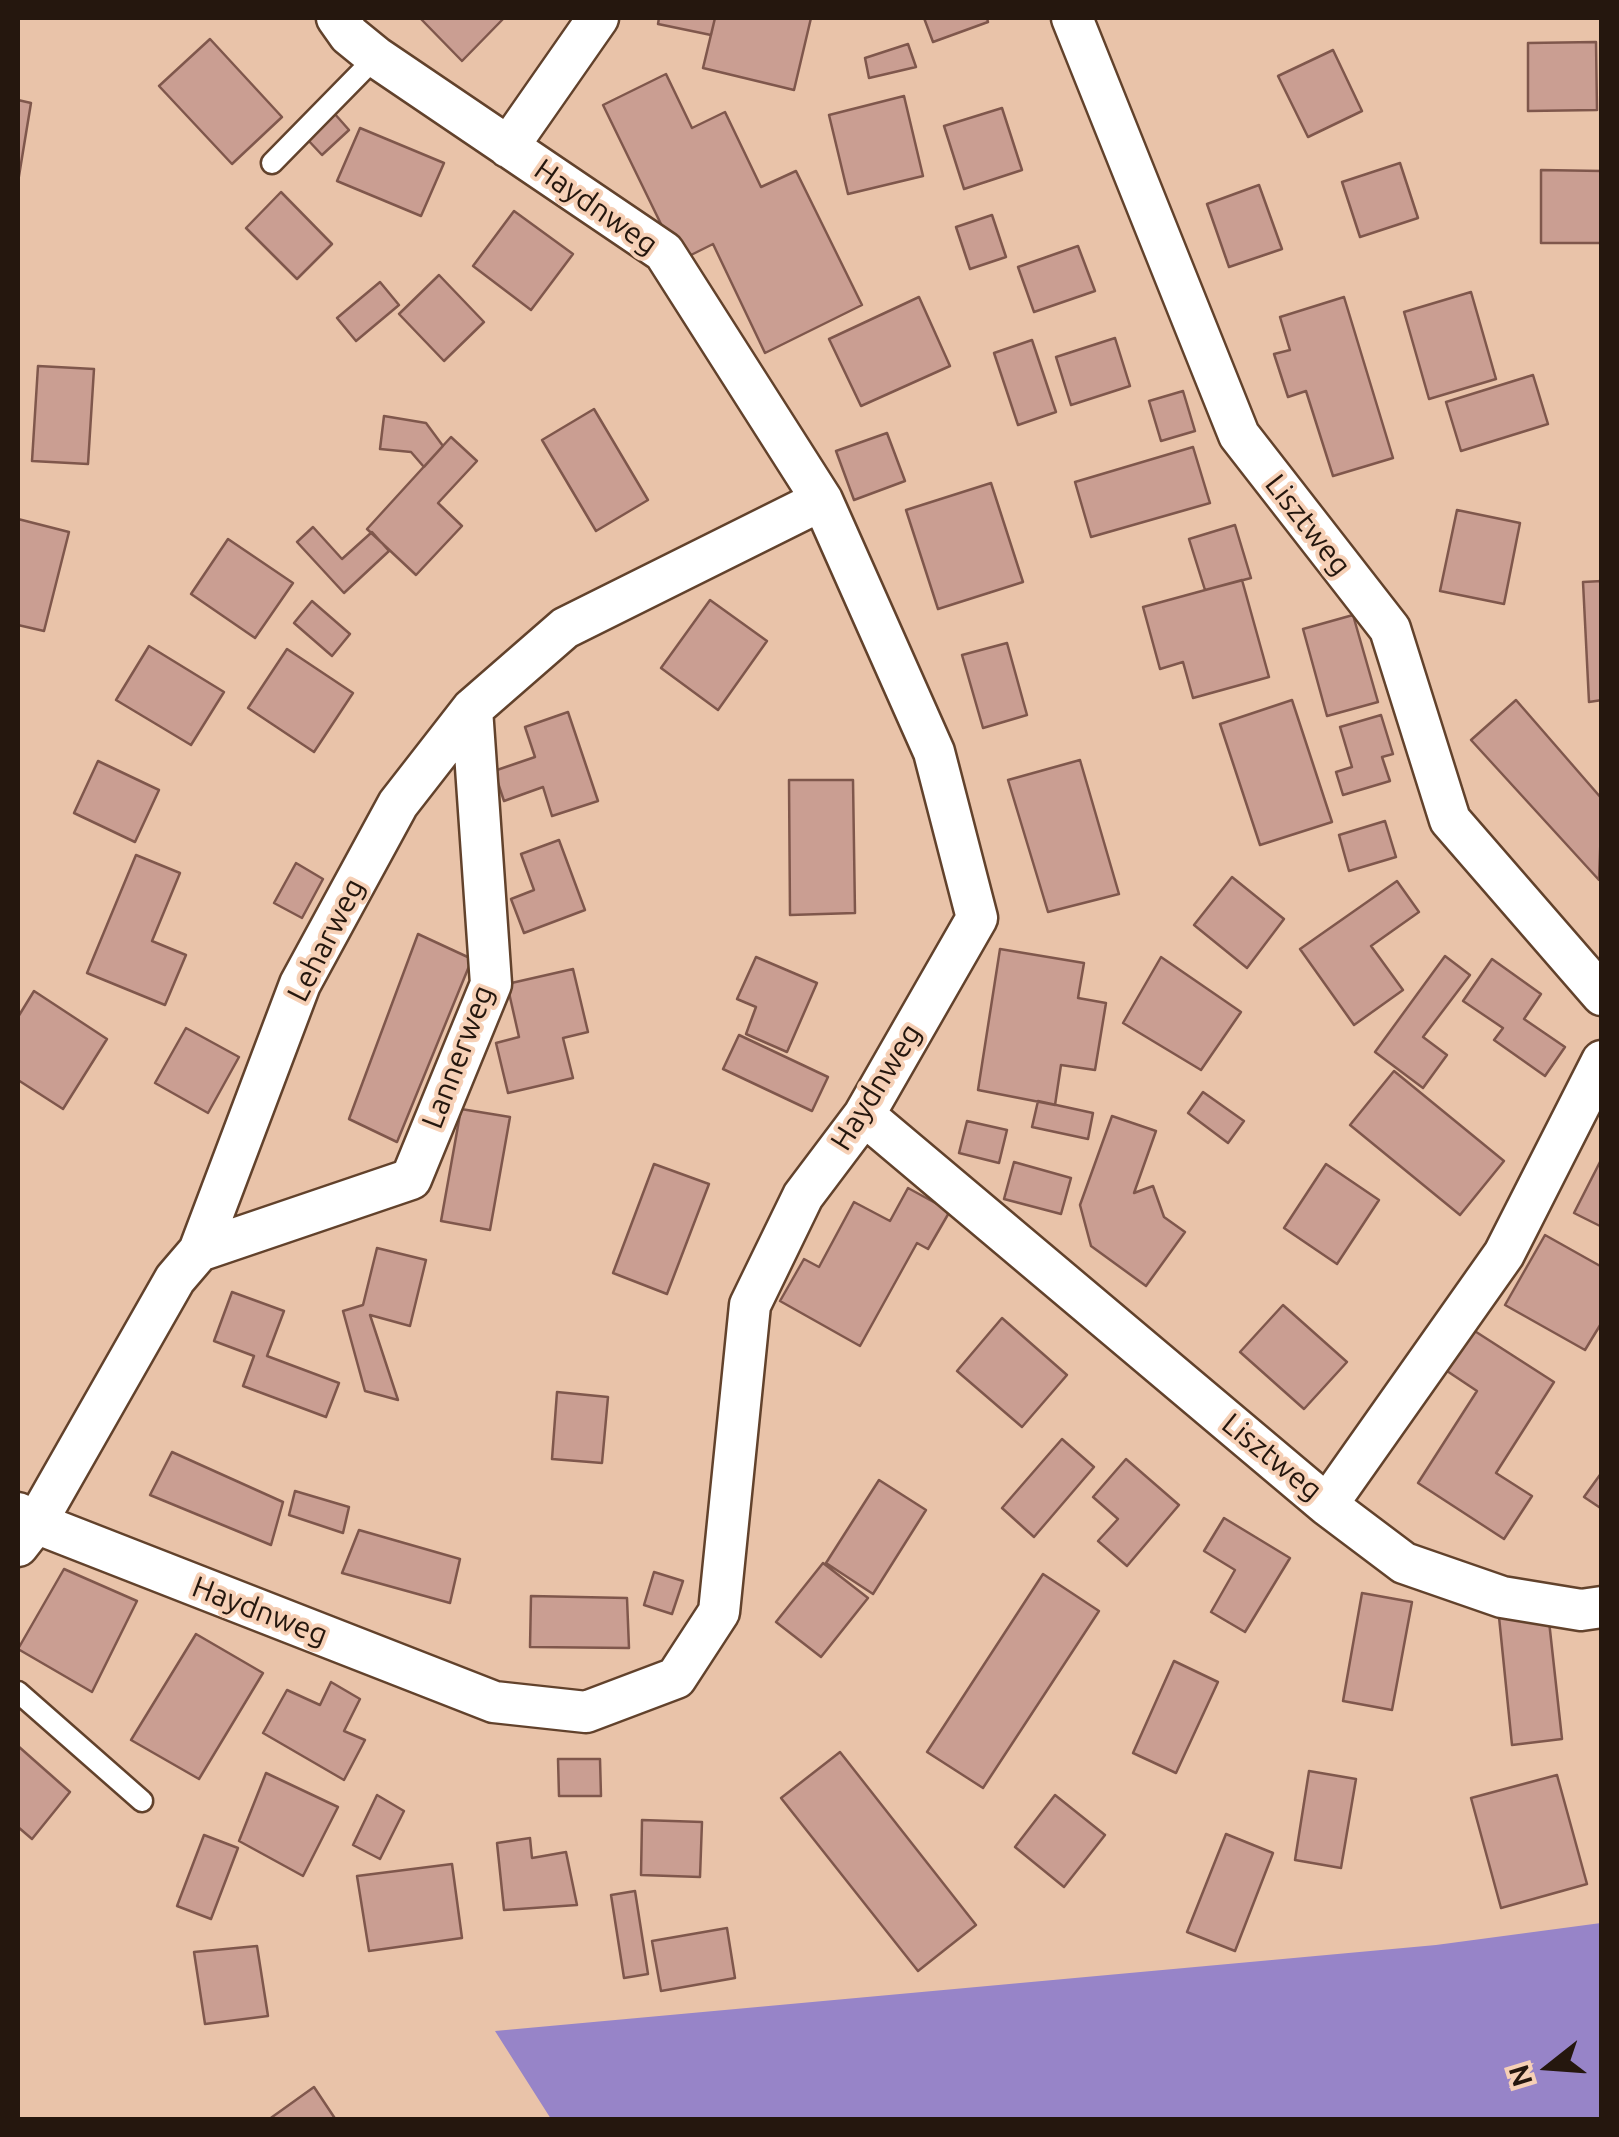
<!DOCTYPE html>
<html>
<head>
<meta charset="utf-8">
<style>
	body { margin:0 }
	#map { position:relative; width:1619px; height:2137px; overflow:hidden; background:#e9c3a9; font-family:Ubuntu,sans-serif }
	canvas { display:block }
	.frame { position:absolute; inset:0; border:20px solid #25170e; pointer-events:none }
	.north { position:absolute; left:1499px; top:2017px; width:100px; height:100px; -webkit-text-stroke:8px #f6d0b6; paint-order:stroke; rotate:253deg; font-size:28px; font-weight:700; line-height:40px; text-align:center; color:#25170e }
	.north::after { content:''; display:block; margin:auto; width:35px; height:45px; background:#25170e; clip-path:polygon(50% 0,100% 100%,50% 72%,0 100%) }
</style>
</head>
<body>
<div id="map">
<canvas width="1619" height="2137"></canvas>
<div class="frame"></div>
<div class="north">N</div>
</div>
<script>
const c = document.querySelector('canvas').getContext('2d');
c.lineJoin = 'round';
function fillPath(path, color) { c.fillStyle = color; c.fill(path, 'evenodd'); }
function trace(path, color, width, dash) { c.strokeStyle = color; c.lineWidth = width; c.lineCap = dash ? 'butt' : 'round'; c.setLineDash(dash || []); c.stroke(path); }
function drawText(font, color, halo, rows, align = 'center') {
  c.font = font + ' Ubuntu,sans-serif'; c.lineWidth = 8; c.setLineDash([]); c.textBaseline = 'middle'; c.strokeStyle = halo; c.fillStyle = color; for (const [text, x, y, turn = 0] of rows) {
    c.save(); c.translate(x, y); c.rotate((+turn || 0) * Math.PI / 180); c.textAlign = isNaN(turn) ? turn : align; if (halo) c.strokeText(text, 0, 0); c.fillText(text, 0, 0); c.restore();
  }
}
fillPath(new Path2D(`
	M1601,1923V2119H551L495,2031L1436,1945Z`), '#9784c8');
const building = new Path2D(`
	M420,18H504L462,61Z
	M659,18H715L711,35L658,24Z
	M715,18H811L794,90L703,68Z
	M924,18H987L988,22L933,42Z
	M210,39L282,117L232,164L159,86Z
	M1596,42L1597,110L1528,111V43Z
	M908,44L916,67L869,78L865,58Z
	M1333,50L1362,111L1308,137L1278,76Z
	M666,74L692,128L725,112L761,187L796,171L862,305L765,353L713,244L679,261L603,105Z
	M904,96L923,176L848,194L829,115Z
	M18,100L31,103L18,182Z
	M1002,108L1022,170L964,189L944,126Z
	M334,113L349,130L322,155L307,139Z
	M360,128L444,163L421,216L337,181Z
	M1400,163L1418,218L1360,237L1342,182Z
	M1541,170L1602,171V243H1541Z
	M1259,185L1282,249L1229,267L1207,204Z
	M281,192L332,244L297,279L246,228Z
	M514,211L573,254L531,310L473,266Z
	M992,215L1006,257L970,269L956,227Z
	M1078,246L1095,291L1034,312L1018,267Z
	M439,275L484,322L444,361L399,314Z
	M380,282L399,305L356,341L337,318Z
	M1471,292L1496,379L1429,399L1404,312Z
	M919,297L950,366L861,406L829,339Z
	M1344,297L1393,458L1333,476L1306,391L1288,397L1274,354L1290,350L1280,317Z
	M1115,338L1130,386L1071,405L1056,357Z
	M1032,340L1056,412L1018,425L994,353Z
	M38,366L94,369L88,464L32,461Z
	M1533,375L1548,424L1461,451L1446,402Z
	M1183,391L1195,431L1161,441L1149,401Z
	M594,409L648,500L596,531L542,440Z
	M384,416L426,423L443,446L424,467L411,452L380,449Z
	M887,433L905,481L854,500L836,451Z
	M451,437L477,461L438,503L462,526L416,575L367,529Z
	M1193,447L1210,503L1091,537L1075,482Z
	M991,483L1023,582L938,609L906,510Z
	M1457,510L1520,523L1504,604L1440,591Z
	M18,519L69,532L44,631L18,625Z
	M1235,525L1251,578L1205,590L1189,539Z
	M313,527L342,559L372,532L389,551L344,593L297,542Z
	M228,539L293,583L255,638L191,594Z
	M1242,580L1269,677L1193,698L1183,662L1160,669L1143,607Z
	M1602,581V700L1589,702L1583,582Z
	M710,600L767,641L718,710L661,668Z
	M312,601L350,634L332,656L294,623Z
	M1353,615L1378,702L1327,716L1303,629Z
	M1007,643L1027,715L983,728L962,655Z
	M149,646L224,692L191,745L116,700Z
	M287,649L353,693L314,752L248,708Z
	M1292,700L1332,822L1260,845L1220,724Z
	M1516,700L1602,799L1599,880L1471,740Z
	M568,712L598,801L552,816L543,787L504,801L494,771L535,757L525,727Z
	M1381,715L1393,754L1382,757L1390,781L1343,795L1336,772L1352,767L1340,727Z
	M1080,760L1119,894L1048,912L1008,780Z
	M98,761L159,790L135,842L74,813Z
	M789,780H853L855,913L790,915Z
	M1385,821L1396,857L1349,871L1339,835Z
	M559,840L585,910L524,933L511,899L534,890L521,854Z
	M136,855L180,873L152,941L186,955L165,1005L87,973Z
	M296,863L323,879L302,918L274,903Z
	M1232,877L1284,919L1247,968L1194,925Z
	M1397,881L1419,912L1371,946L1403,990L1354,1025L1300,949Z
	M418,934L472,959L397,1142L349,1119Z
	M1000,949L1084,963L1078,998L1106,1003L1095,1070L1061,1065L1055,1105L978,1090Z
	M1445,956L1470,975L1423,1037L1447,1055L1423,1088L1375,1052Z
	M756,957L817,983L787,1052L746,1034L756,1007L737,999Z
	M1161,957L1241,1012L1201,1070L1123,1023Z
	M1492,959L1541,994L1524,1019L1565,1047L1545,1076L1494,1040L1503,1028L1463,1001Z
	M573,969L588,1032L563,1038L573,1078L508,1093L496,1043L519,1037L507,984Z
	M34,991L107,1039L63,1109L18,1080V1017Z
	M186,1028L239,1057L208,1113L155,1083Z
	M739,1035L828,1077L812,1111L723,1069Z
	M1394,1071L1504,1161L1460,1215L1350,1125Z
	M1203,1092L1244,1121L1228,1143L1188,1113Z
	M1038,1101L1093,1113L1088,1139L1032,1127Z
	M461,1109L510,1117L490,1230L441,1221Z
	M1112,1116L1156,1131L1134,1193L1153,1186L1164,1217L1185,1232L1146,1286L1091,1246L1080,1205Z
	M967,1121L1007,1130L999,1163L959,1153Z
	M1602,1158V1227L1574,1213Z
	M1014,1162L1071,1178L1061,1214L1004,1199Z
	M654,1164L709,1184L667,1294L613,1273Z
	M1326,1164L1379,1200L1337,1264L1284,1228Z
	M908,1188L950,1211L928,1249L917,1243L860,1346L780,1301L804,1259L819,1267L854,1202L890,1221Z
	M1545,1235L1602,1267V1322L1585,1350L1505,1305Z
	M377,1248L426,1260L410,1326L370,1315L398,1400L365,1391L343,1311L363,1305Z
	M232,1292L284,1311L267,1356L339,1383L326,1417L243,1386L254,1356L214,1341Z
	M1283,1305L1347,1362L1304,1409L1240,1352Z
	M1002,1318L1067,1375L1022,1427L957,1371Z
	M1470,1328L1554,1382L1496,1473L1532,1496L1504,1539L1418,1483L1477,1391L1444,1369Z
	M557,1392L608,1397L602,1463L552,1459Z
	M1062,1439L1094,1467L1034,1537L1002,1508Z
	M172,1452L283,1502L271,1545L150,1495Z
	M1126,1459L1179,1505L1127,1566L1098,1541L1118,1519L1093,1497Z
	M1602,1472V1509L1584,1497Z
	M879,1480L926,1510L873,1594L826,1563Z
	M295,1491L349,1507L343,1533L289,1515Z
	M1224,1518L1290,1558L1245,1632L1211,1612L1235,1570L1204,1551Z
	M359,1530L460,1559L450,1603L342,1573Z
	M823,1563L868,1598L821,1657L776,1622Z
	M64,1569L137,1601L92,1692L18,1649Z
	M654,1572L683,1581L672,1614L644,1605Z
	M1043,1574L1099,1611L983,1788L927,1752Z
	M1362,1593L1412,1602L1392,1710L1343,1701Z
	M531,1596L627,1598L629,1648L530,1647Z
	M1548,1612L1562,1739L1512,1745L1499,1617Z
	M196,1634L263,1673L199,1779L131,1740Z
	M1174,1661L1218,1682L1176,1773L1133,1753Z
	M331,1682L360,1699L344,1731L365,1740L344,1780L263,1733L287,1690L320,1705Z
	M18,1746L70,1792L32,1839L18,1827Z
	M840,1752L976,1925L918,1971L781,1798Z
	M558,1759H600L601,1796H559Z
	M1309,1771L1356,1779L1341,1868L1295,1860Z
	M266,1773L338,1807L303,1876L239,1841Z
	M1557,1775L1587,1884L1501,1908L1471,1798Z
	M377,1795L404,1811L380,1859L353,1845Z
	M1055,1795L1105,1835L1064,1887L1015,1847Z
	M642,1820L702,1822L700,1877L641,1875Z
	M1226,1834L1273,1853L1235,1951L1187,1932Z
	M204,1835L238,1848L211,1919L177,1906Z
	M530,1838L532,1858L566,1852L577,1905L504,1910L497,1843Z
	M452,1864L462,1938L369,1951L357,1876Z
	M635,1891L648,1974L624,1978L611,1895Z
	M727,1928L735,1978L661,1991L652,1941Z
	M257,1946L268,2016L205,2024L194,1952Z
	M314,2087L336,2120H268Z`);
fillPath(building, '#ca9e92');
trace(building, '#7f574c', 2.5);
const lane = new Path2D(`
	M272,163L376,57
	M18,1692L142,1801`);
const street = new Path2D(`
	M1072,18L1239,435L1390,629L1450,820L1602,995
	M508,147L598,18
	M864,1115L1327,1505L1504,1254L1602,1061
	M199,1251L411,1179L491,984L472,709
	M1327,1505L1404,1563L1502,1597L1581,1610L1602,1607
	M18,1513L36,1523L494,1702L586,1712L676,1678L719,1612L750,1305L803,1196L864,1115L977,918L934,752L822,500L664,252L376,57L349,35L337,18
	M18,1546L36,1523L175,1279L199,1251L300,984L398,804L472,709L565,628L822,500`);
trace(lane, '#62422c', 25);
trace(street, '#62422c', 45);
trace(lane, '#fff', 20);
trace(street, '#fff', 40);
drawText('30px', '#25170e', '#f6d0b6', [
	["Haydnweg",596,207,35],
	["Lisztweg",1308,525,52],
	["Leharweg",326,940,-63],
	["Lannerweg",458,1057,-69],
	["Haydnweg",876,1087,-58],
	["Lisztweg",1272,1457,39],
	["Haydnweg",260,1611,21]
]);
</script>
</body>
</html>
